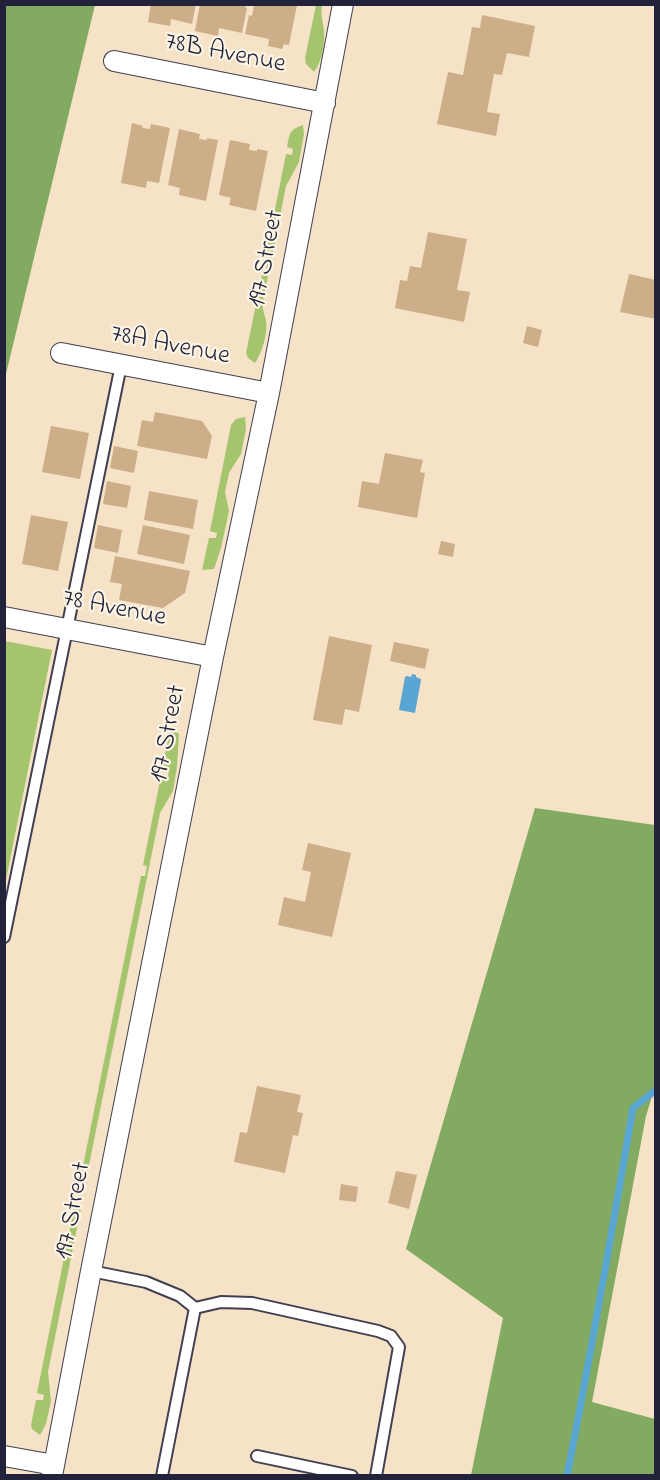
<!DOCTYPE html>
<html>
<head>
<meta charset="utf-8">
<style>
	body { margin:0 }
	#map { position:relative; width:660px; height:1480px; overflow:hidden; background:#f6e2c7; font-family:"Indie Flower",sans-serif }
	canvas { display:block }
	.frame { position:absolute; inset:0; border:6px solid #22223b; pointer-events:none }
</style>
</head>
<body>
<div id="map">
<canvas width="660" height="1480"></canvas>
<div class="frame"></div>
</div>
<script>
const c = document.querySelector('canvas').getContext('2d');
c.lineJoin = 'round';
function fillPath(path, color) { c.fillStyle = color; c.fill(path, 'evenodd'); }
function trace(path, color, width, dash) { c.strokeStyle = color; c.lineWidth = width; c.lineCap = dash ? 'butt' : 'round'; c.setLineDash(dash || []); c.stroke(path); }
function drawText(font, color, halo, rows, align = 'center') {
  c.font = font + ' "Indie Flower",sans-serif'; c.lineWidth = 4.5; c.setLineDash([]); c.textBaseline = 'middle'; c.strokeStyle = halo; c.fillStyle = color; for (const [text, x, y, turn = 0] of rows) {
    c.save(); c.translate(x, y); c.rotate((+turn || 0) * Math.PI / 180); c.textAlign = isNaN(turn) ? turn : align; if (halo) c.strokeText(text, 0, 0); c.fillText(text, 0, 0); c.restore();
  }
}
fillPath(new Path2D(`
	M316,5H322C320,18 324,22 324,34C325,44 321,64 314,72L306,64L305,58Z
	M303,125L304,134L299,162L286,186L263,301C262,308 264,313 266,320C268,333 262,353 255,363L248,358L246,353L263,270H266L268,257H265L271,229H274L276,220L273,219L286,154L292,155L293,149L287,147C290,133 289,130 303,125Z
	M245,417L246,429L241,454L229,473L225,492L229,511L221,548L214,569L202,570L209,538H216L217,533L210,531L231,425L236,419Z
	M5,641L52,650L5,885L4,641Z
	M170,729L179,734L177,767L173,791L160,813L86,1180L80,1181L141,876H145L147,866L143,865L161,776H168L169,771L162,769Z
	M75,1203L81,1208L48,1372L51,1401L46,1424L40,1435L32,1429L31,1425L36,1400H43L44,1395L37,1393Z`), '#a4c56e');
fillPath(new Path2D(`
	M5,4L95,5L5,378L4,5Z
	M535,808L655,825V1086L646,1116L592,1402L655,1419V1475H471L503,1318L406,1249Z`), '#83aa61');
fillPath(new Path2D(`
	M412,674L416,675V677L421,679V680L415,713L399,710L405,677L407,676L411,677Z`), '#59a6d2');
trace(new Path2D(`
	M567,1476C591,1354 612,1231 633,1108L656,1090`), '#59a6d2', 7);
fillPath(new Path2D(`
	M151,4H196L192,24L171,19L170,26L148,22Z
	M200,4H246L245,7L247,8L242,33L219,28L218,36L195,31Z
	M254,5H297L289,45L284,44L282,49L268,46L269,39L245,34L249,15L252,16Z
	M482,15L535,26L529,57L507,53L502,75L494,74L487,112L500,114L496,136L437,124L448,72L463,75L472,27L480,28Z
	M132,123L143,126L142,128L150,129L151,124L170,128L159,183L147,181L146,188L121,183Z
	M179,129L200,134L199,139L207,140V138L218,140L206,201L179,195L180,188L168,185Z
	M230,140L250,144L249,150L257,151V149L268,151L256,211L229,205L231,198L219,195Z
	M428,232L467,239L457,290L470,292L464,322L395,308L400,280L407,281L410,266L421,268Z
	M629,274L656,280V319L620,312Z
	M527,326L542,330L538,347L523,343Z
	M155,412L202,421L212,436L207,459L137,446L142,420L153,422Z
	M51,426L89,433L80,479L42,472Z
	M114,446L138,451L134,473L110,468Z
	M385,453L423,460L420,472L425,473L417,518L358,507L362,481L379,484Z
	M107,481L131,486L127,508L103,504Z
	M149,491L198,500L193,529L144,520Z
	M31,515L68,522L58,571L22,564Z
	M98,525L122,530L118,553L94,548Z
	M143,525L190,535L184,564L137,554Z
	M441,541L455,544L453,557L438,554Z
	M115,556L190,571L185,593L163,608L119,600L122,584L110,582Z
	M329,636L372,645L359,712L345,709L342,725L313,720Z
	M394,642L429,649L425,669L390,661Z
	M308,843L351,853L332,937L278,925L284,897L305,902L311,872L302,870Z
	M257,1086L301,1095L297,1112L303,1113L298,1136L293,1135L285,1173L234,1162L240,1132L247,1133Z
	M396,1171L417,1175L409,1209L388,1203Z
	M341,1184L358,1187L356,1202L339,1200Z`), '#ccae88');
const lane = new Path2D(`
	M4,937L121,365
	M91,1271L146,1282L180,1296L195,1308L162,1476
	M195,1308L221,1302L252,1303L378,1331L391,1336L399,1347L376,1476
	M257,1456L352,1476`);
const street = new Path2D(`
	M114,61L325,103
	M61,353L269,393
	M4,617L213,657
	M4,1456L54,1465
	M52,1476L91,1271L213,657L269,393L343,4`);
trace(lane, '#423f50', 14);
trace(street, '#423f50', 22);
trace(lane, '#fff', 10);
trace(street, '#fff', 20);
drawText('26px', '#22223b', '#fcf5e5', [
	["78B Avenue",225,55,11],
	["197 Street",268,259,-79],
	["78A Avenue",170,347,11],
	["78 Avenue",114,610,11],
	["197 Street",170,734,-79],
	["197 Street",75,1211,-79]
]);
</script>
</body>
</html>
